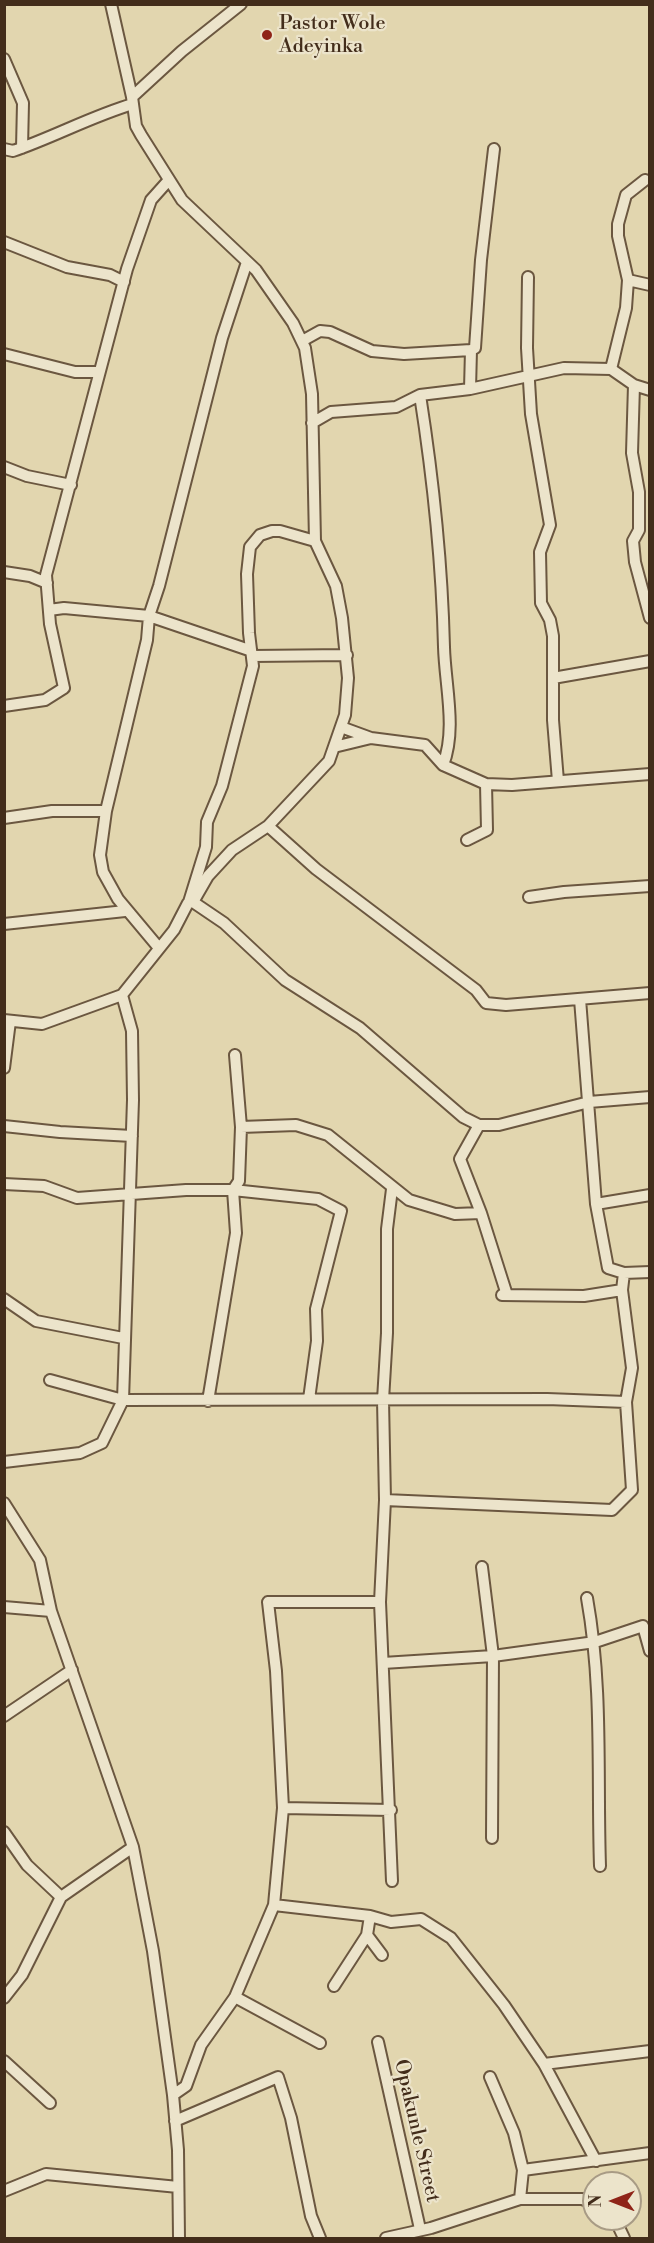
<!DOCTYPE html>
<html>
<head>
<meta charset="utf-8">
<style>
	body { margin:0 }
	#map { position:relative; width:654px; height:2243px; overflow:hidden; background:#e2d6af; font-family:"Libre Bodoni",serif }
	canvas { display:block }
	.frame { position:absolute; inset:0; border:6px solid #432d1b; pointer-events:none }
	.north { position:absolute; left:582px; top:2171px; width:60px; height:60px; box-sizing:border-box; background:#ece4cb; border:2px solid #a89b85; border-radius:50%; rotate:270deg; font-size:16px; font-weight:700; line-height:24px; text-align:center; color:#432d1b }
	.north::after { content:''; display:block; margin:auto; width:21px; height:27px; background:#8f2418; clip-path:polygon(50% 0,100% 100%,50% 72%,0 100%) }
</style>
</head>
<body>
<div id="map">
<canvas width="654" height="2243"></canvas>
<div class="frame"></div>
<div class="north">N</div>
</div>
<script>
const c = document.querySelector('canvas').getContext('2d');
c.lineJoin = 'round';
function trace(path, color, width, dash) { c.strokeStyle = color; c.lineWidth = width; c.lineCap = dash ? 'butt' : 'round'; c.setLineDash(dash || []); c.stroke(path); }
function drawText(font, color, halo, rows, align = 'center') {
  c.font = font + ' "Libre Bodoni",serif'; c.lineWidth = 4.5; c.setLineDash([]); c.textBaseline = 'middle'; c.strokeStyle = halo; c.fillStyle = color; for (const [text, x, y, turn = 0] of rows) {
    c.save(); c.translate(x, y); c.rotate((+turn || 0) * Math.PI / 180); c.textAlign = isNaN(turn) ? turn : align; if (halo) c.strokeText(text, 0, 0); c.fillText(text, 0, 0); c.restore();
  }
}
const minor = new Path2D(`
	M4,59L23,103L22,148
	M132,97L182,51L241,4
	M4,149L13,151C54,137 92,116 133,104
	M4,242L67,267L110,275L124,282
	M528,277L527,348L531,414L550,525L540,552L541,603L550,620L553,636V720L558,781
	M628,280L650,285
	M302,341L320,331L330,332L372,351L404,354L471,350
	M4,354L75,372H99
	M611,369L626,308L628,280L618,236V224L626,195L645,180
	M634,385L632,453L639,492V530L633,541L635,562L650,618
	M470,389L471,350L475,348L481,260L494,149
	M420,395C433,478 442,563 444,647C445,685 457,729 443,765
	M312,423L331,412L396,407L420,395L470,389L564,368L611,369L634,385L650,390
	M4,467L27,476L71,485
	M4,572L30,576L47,583
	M49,610L64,608L149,616L249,650
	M252,656L347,655
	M553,678L650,661
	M4,706L45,700L64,688L50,624L46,575L127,269L151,200L168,181
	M341,727L371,738L425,745L443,765L486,784L512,785L650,774
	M334,747L371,738
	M4,818L52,811H106
	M268,826L316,869L476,990L486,1003L506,1005L650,993
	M467,840L487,830L486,784
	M529,897L564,892L650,886
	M189,902L206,847L207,822L222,786L253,666L249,633L247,574L250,547L260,535L272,531H280L315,541
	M193,902L224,923L285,980L360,1028L463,1117L479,1125H499L589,1102L650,1097
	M4,924L125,911
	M159,948L118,899L103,872L100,855L106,811L147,640L149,616L159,586L222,338L247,262
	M4,1020L42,1024L122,995L174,930L188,903L193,902L208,876L232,850L268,826L329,761L345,715L348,678L342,618L336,586L315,541L312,394L305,348L293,323L256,270L182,200L141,135L136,126L132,97L111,4
	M4,1068L10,1021
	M479,1125L460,1159L481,1213
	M4,1126L60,1132L132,1136
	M241,1127L296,1125L328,1135L409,1200L455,1214L481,1213L507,1295
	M4,1184L44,1186L77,1198L186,1190H233L318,1199L341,1211L316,1309L317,1341L309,1399
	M392,1189L387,1229V1333L383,1400L385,1500L380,1602L392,1881
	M596,1204L650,1195
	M624,1273L650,1272
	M502,1295L584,1296L622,1290
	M4,1299L36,1321L123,1338
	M50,1380L123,1400L547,1399L626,1402
	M208,1401L236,1233L233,1190L239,1181L241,1127L235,1055
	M4,1462L80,1453L102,1443L123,1400L133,1100L132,1031L122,995
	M385,1500L612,1510L632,1490L626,1402L632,1368L622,1290L624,1273L608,1268L596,1204L580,999
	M4,1503L40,1560L51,1611L133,1847L153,1951L173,2095L178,2150L179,2238
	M482,1567L493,1656L492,1838
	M587,1598C603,1687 597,1776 600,1866
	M4,1607L51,1611
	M383,1663L493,1656L595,1642L643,1626L650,1651
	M4,1716L72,1670
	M283,1808L391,1810
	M4,1832L27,1865L61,1897
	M274,1905L370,1916L391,1922L421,1919L451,1938L504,2005L544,2064L596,2161
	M370,1916L367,1935L382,1955
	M334,1986L367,1935
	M235,1997L320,2043
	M4,1998L22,1975L61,1897L133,1847
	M378,2042L420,2229
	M4,2061L50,2103
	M544,2064L650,2051
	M490,2077L514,2133L523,2170
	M173,2095L186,2086L201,2045L235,1997L274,1905L283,1808L276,1671L268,1602H380
	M175,2121L278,2077L291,2118L311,2216L320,2238
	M4,2191L46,2174L178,2187
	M520,2199H582L594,2203
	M615,2219L624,2238
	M386,2238L431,2228L520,2199L523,2170L650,2153`);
trace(minor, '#6b5740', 14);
trace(minor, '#ece4cb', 10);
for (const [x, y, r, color] of [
	[267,35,6,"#8f2418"]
]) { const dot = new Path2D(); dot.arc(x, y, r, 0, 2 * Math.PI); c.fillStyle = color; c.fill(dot); trace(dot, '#ece4cb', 2); }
drawText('20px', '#432d1b', '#ece4cb', [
	["Pastor Wole",279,24],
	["Adeyinka",279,47]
], 'left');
drawText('20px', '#432d1b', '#ece4cb', [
	["Opakunle Street",416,2131,77]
]);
</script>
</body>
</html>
